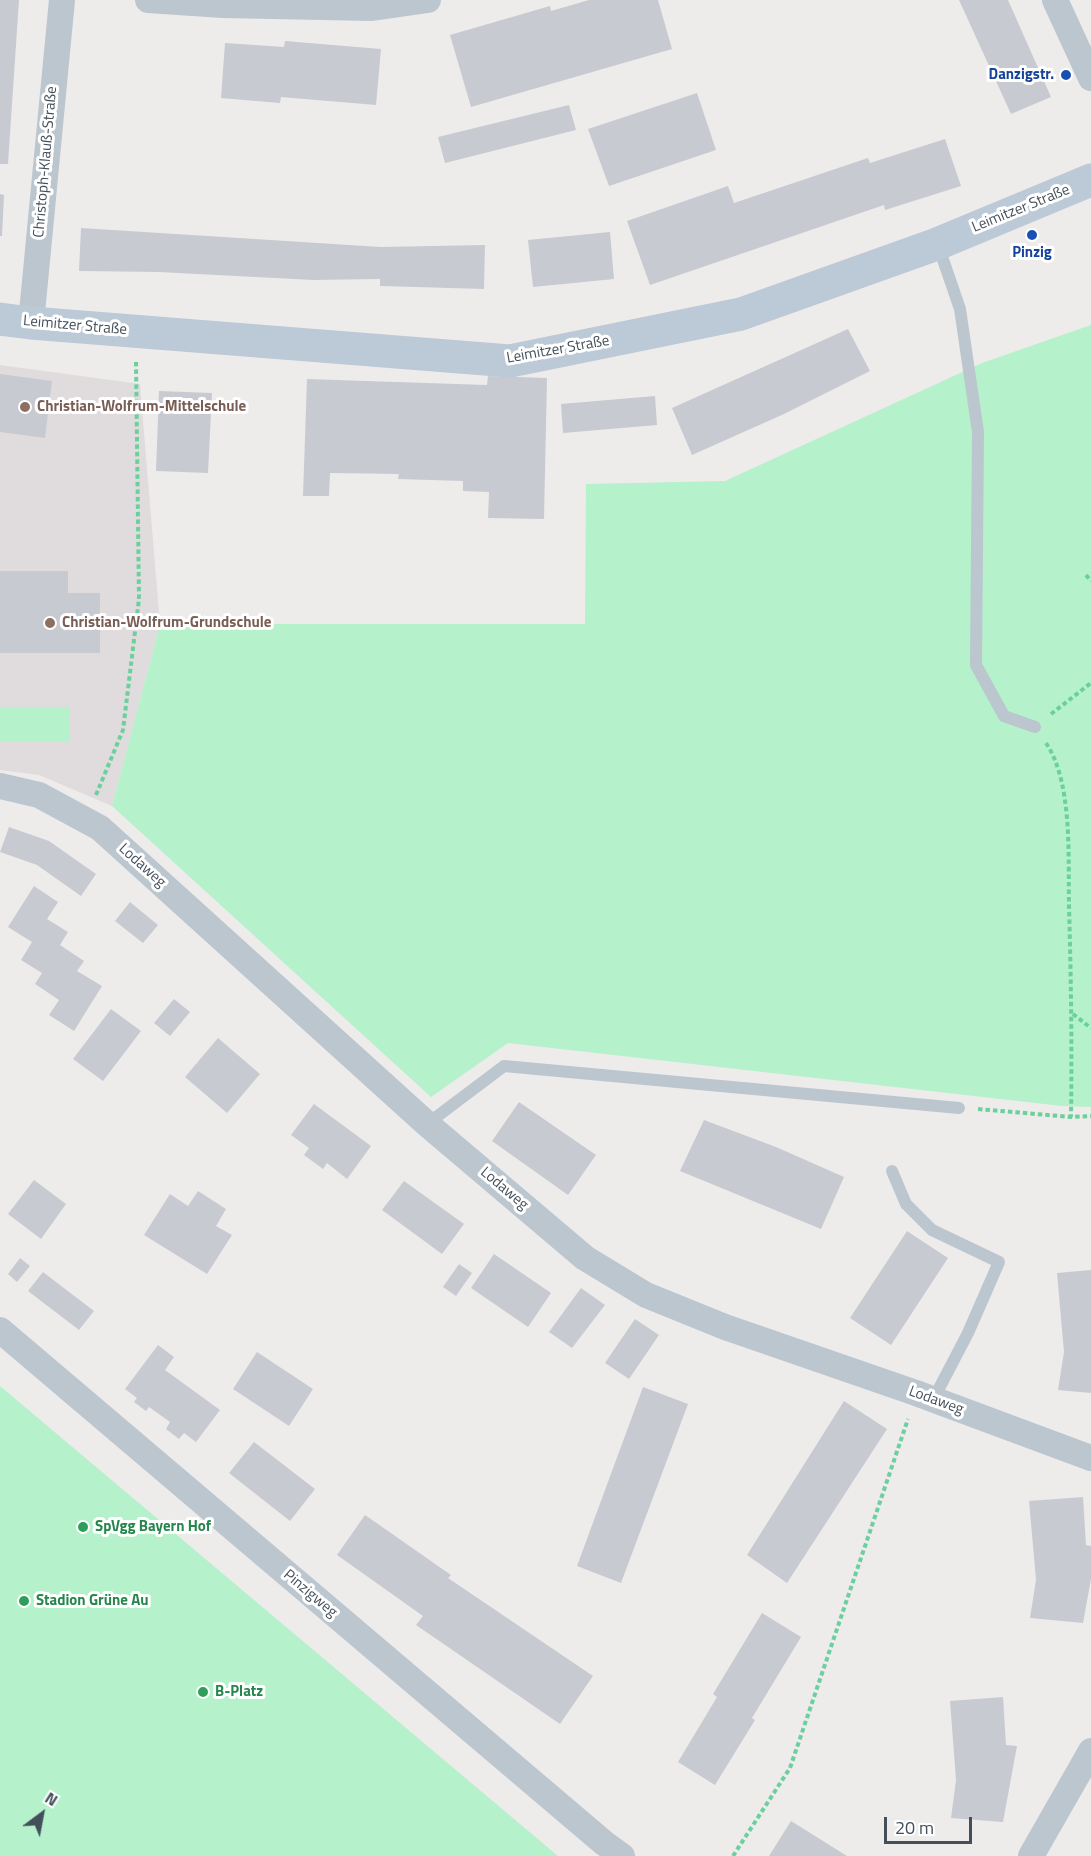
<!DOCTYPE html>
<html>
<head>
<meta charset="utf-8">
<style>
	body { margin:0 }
	#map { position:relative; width:1091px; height:1856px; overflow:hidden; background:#eeebeb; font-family:"Titillium Web",sans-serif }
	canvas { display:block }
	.north { position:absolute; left:12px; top:1784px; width:60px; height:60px; -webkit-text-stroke:4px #fff; paint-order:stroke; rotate:32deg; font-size:16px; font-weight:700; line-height:24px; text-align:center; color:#434f5a }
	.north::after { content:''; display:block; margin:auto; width:21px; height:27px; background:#434f5a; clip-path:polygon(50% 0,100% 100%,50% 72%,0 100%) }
	.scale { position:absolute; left:884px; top:1817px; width:88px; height:27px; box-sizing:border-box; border:3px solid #434f5a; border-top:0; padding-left:8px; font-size:18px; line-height:21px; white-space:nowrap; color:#434f5a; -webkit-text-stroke:4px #fff; paint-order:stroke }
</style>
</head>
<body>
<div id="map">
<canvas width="1091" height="1856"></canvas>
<div class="north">N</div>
<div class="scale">20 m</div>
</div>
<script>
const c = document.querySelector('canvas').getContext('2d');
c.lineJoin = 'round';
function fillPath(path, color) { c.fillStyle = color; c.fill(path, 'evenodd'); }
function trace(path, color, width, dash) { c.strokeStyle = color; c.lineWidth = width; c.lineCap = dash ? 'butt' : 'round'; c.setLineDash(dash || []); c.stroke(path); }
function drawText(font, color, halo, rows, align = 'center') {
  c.font = font + ' "Titillium Web",sans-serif'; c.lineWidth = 6; c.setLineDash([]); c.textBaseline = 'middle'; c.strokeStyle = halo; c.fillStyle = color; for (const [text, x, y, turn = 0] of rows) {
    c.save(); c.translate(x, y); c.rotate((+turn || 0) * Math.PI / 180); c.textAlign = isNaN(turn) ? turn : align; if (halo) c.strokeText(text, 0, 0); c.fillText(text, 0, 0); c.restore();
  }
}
fillPath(new Path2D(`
	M0,365L140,384L160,624L112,806L39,775L0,770Z`), '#e0dcdd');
fillPath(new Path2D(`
	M1091,325V1107L1062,1106L508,1043L431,1097L112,806L160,624H585L586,484L725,481L982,363Z
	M0,707H70V742H0Z
	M0,1386L558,1856H0Z`), '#b5f1cb');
fillPath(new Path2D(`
	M0,0H19L8,164H0Z
	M589,0H658L672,49L471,107L450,35L550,6L551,11Z
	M959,0H1008L1051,97L1011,114Z
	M285,41L381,49L376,105L281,97L280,103L221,98L225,43L284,47Z
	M697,93L716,150L609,186L588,129Z
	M569,105L576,130L445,163L438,137Z
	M945,139L961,186L885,210L884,205L650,285L627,221L728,186L734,203L868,158L870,163Z
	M0,194L4,195L2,236H0Z
	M81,228L381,247L485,245L484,289L380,286V279L313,280L159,272L79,271Z
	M610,232L614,279L533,287L528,240Z
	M848,329L870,371L784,414L692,455L672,408Z
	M0,374L52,381L45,438L0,432Z
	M488,376L547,378L544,519L488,518L489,492L463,491V481L398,479L399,474L330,473L329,496H303L307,379L487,385Z
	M159,391L212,393L208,473L156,471Z
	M655,396L657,425L563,433L561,404Z
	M0,571H68V593H100V653H0Z
	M9,827L49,841L96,874L81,896L37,865L0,852Z
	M34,886L58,902L47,919L68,932L60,945L84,961L77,971L102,986L74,1031L49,1015L59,1000L35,984L42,973L21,960L32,942L8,927Z
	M130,902L158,925L143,943L115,921Z
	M174,999L190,1012L170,1036L154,1023Z
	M111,1009L141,1031L103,1081L73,1059Z
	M218,1038L260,1074L227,1113L185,1077Z
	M519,1102L596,1155L568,1195L492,1141Z
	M314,1104L371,1146L347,1179L327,1163L323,1169L304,1155L309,1148L291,1135Z
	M704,1120L776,1147L844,1177L821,1229L680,1171Z
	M34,1180L66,1204L41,1239L8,1214Z
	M404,1181L464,1224L442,1254L382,1210Z
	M198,1191L226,1209L216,1226L232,1235L207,1274L144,1235L170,1194L188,1206Z
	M907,1231L948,1258L891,1345L850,1318Z
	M494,1254L551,1293L528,1327L471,1288Z
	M20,1258L30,1266L17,1282L8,1274Z
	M459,1264L472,1273L456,1296L443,1287Z
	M1091,1270V1393L1058,1390L1064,1352L1057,1273Z
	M43,1272L94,1311L79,1330L28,1291Z
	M581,1288L605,1305L572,1348L549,1332Z
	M635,1319L659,1335L629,1379L605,1363Z
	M158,1345L174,1357L165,1370L220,1410L196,1442L184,1433L179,1439L166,1429L170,1422L149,1407L146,1411L134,1402L137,1398L125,1389Z
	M257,1352L313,1389L289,1426L233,1389Z
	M643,1387L688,1404L621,1583L577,1566Z
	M844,1401L887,1429L787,1583L747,1555Z
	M254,1442L315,1489L290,1521L229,1473Z
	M1083,1497L1086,1545L1091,1546V1579L1083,1623L1030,1618L1036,1580L1029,1501Z
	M365,1515L451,1575L448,1578L593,1676L560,1724L416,1625L423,1616L337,1555Z
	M762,1613L801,1637L752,1718L755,1720L715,1785L678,1762L717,1697L713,1694Z
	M1003,1697L1006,1745L1017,1746L1003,1822L951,1818L956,1780L950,1701Z
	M791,1821L847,1856H769Z`), '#c8cad1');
trace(new Path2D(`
	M1086,575L1091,581
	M1051,714L1091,683
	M1046,743C1073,783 1068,858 1069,905C1071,976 1072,1046 1071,1117
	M96,795L123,730L139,599L136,362
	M1073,1014L1091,1028
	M978,1109L1071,1117L1091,1116
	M733,1856L790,1768L908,1419`), '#6bd09d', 4, [4.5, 3]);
trace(new Path2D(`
	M938,245L960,309L978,432L976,665L1004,716L1035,727
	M427,1124L504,1066L959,1108
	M892,1171L906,1204L932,1230L999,1262L968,1333L933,1400`), '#bbc6cf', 12);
trace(new Path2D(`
	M148,0L223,5L372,8L428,0
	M1055,0L1091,78
	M31,323L62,0
	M0,786L39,795L100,828L427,1124L585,1258L646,1295L725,1327L916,1393L1091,1458
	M0,1330L604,1843L622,1856
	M1031,1856L1091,1751`), '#bbc6cf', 26);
trace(new Path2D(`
	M0,319L31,323L510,361L741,314L937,244L1091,180`), '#bcc9d6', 33);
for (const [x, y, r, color] of [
	[1066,75,6,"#1a4fb4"],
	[1032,235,6,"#1a4fb4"],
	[25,407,6,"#8d6e63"],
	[50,623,6,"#8d6e63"],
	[83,1527,6,"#2e9e5b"],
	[24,1601,6,"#2e9e5b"],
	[203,1692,6,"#2e9e5b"]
]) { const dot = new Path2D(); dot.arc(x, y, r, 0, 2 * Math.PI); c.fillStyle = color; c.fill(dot); trace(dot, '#fff', 2); }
drawText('bold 15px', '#164399', '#fff', [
	["Danzigstr.",1054,75],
	["Pinzig",1032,253,"center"]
], 'right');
drawText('15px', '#434f5a', '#fff', [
	["Christoph-Klauß-Straße",46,162,-85],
	["Leimitzer Straße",1021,209,-22],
	["Leimitzer Straße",75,326,5],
	["Leimitzer Straße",558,350,-10],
	["Lodaweg",142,866,42],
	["Lodaweg",504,1189,40],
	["Lodaweg",936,1401,20],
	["Pinzigweg",310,1594,40]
]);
drawText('bold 15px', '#785e54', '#fff', [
	["Christian-Wolfrum-Mittelschule",37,407],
	["Christian-Wolfrum-Grundschule",62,623]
], 'left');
drawText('bold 15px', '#27864d', '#fff', [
	["SpVgg Bayern Hof",95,1527],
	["Stadion Grüne Au",36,1601],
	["B-Platz",215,1692]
], 'left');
</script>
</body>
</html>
